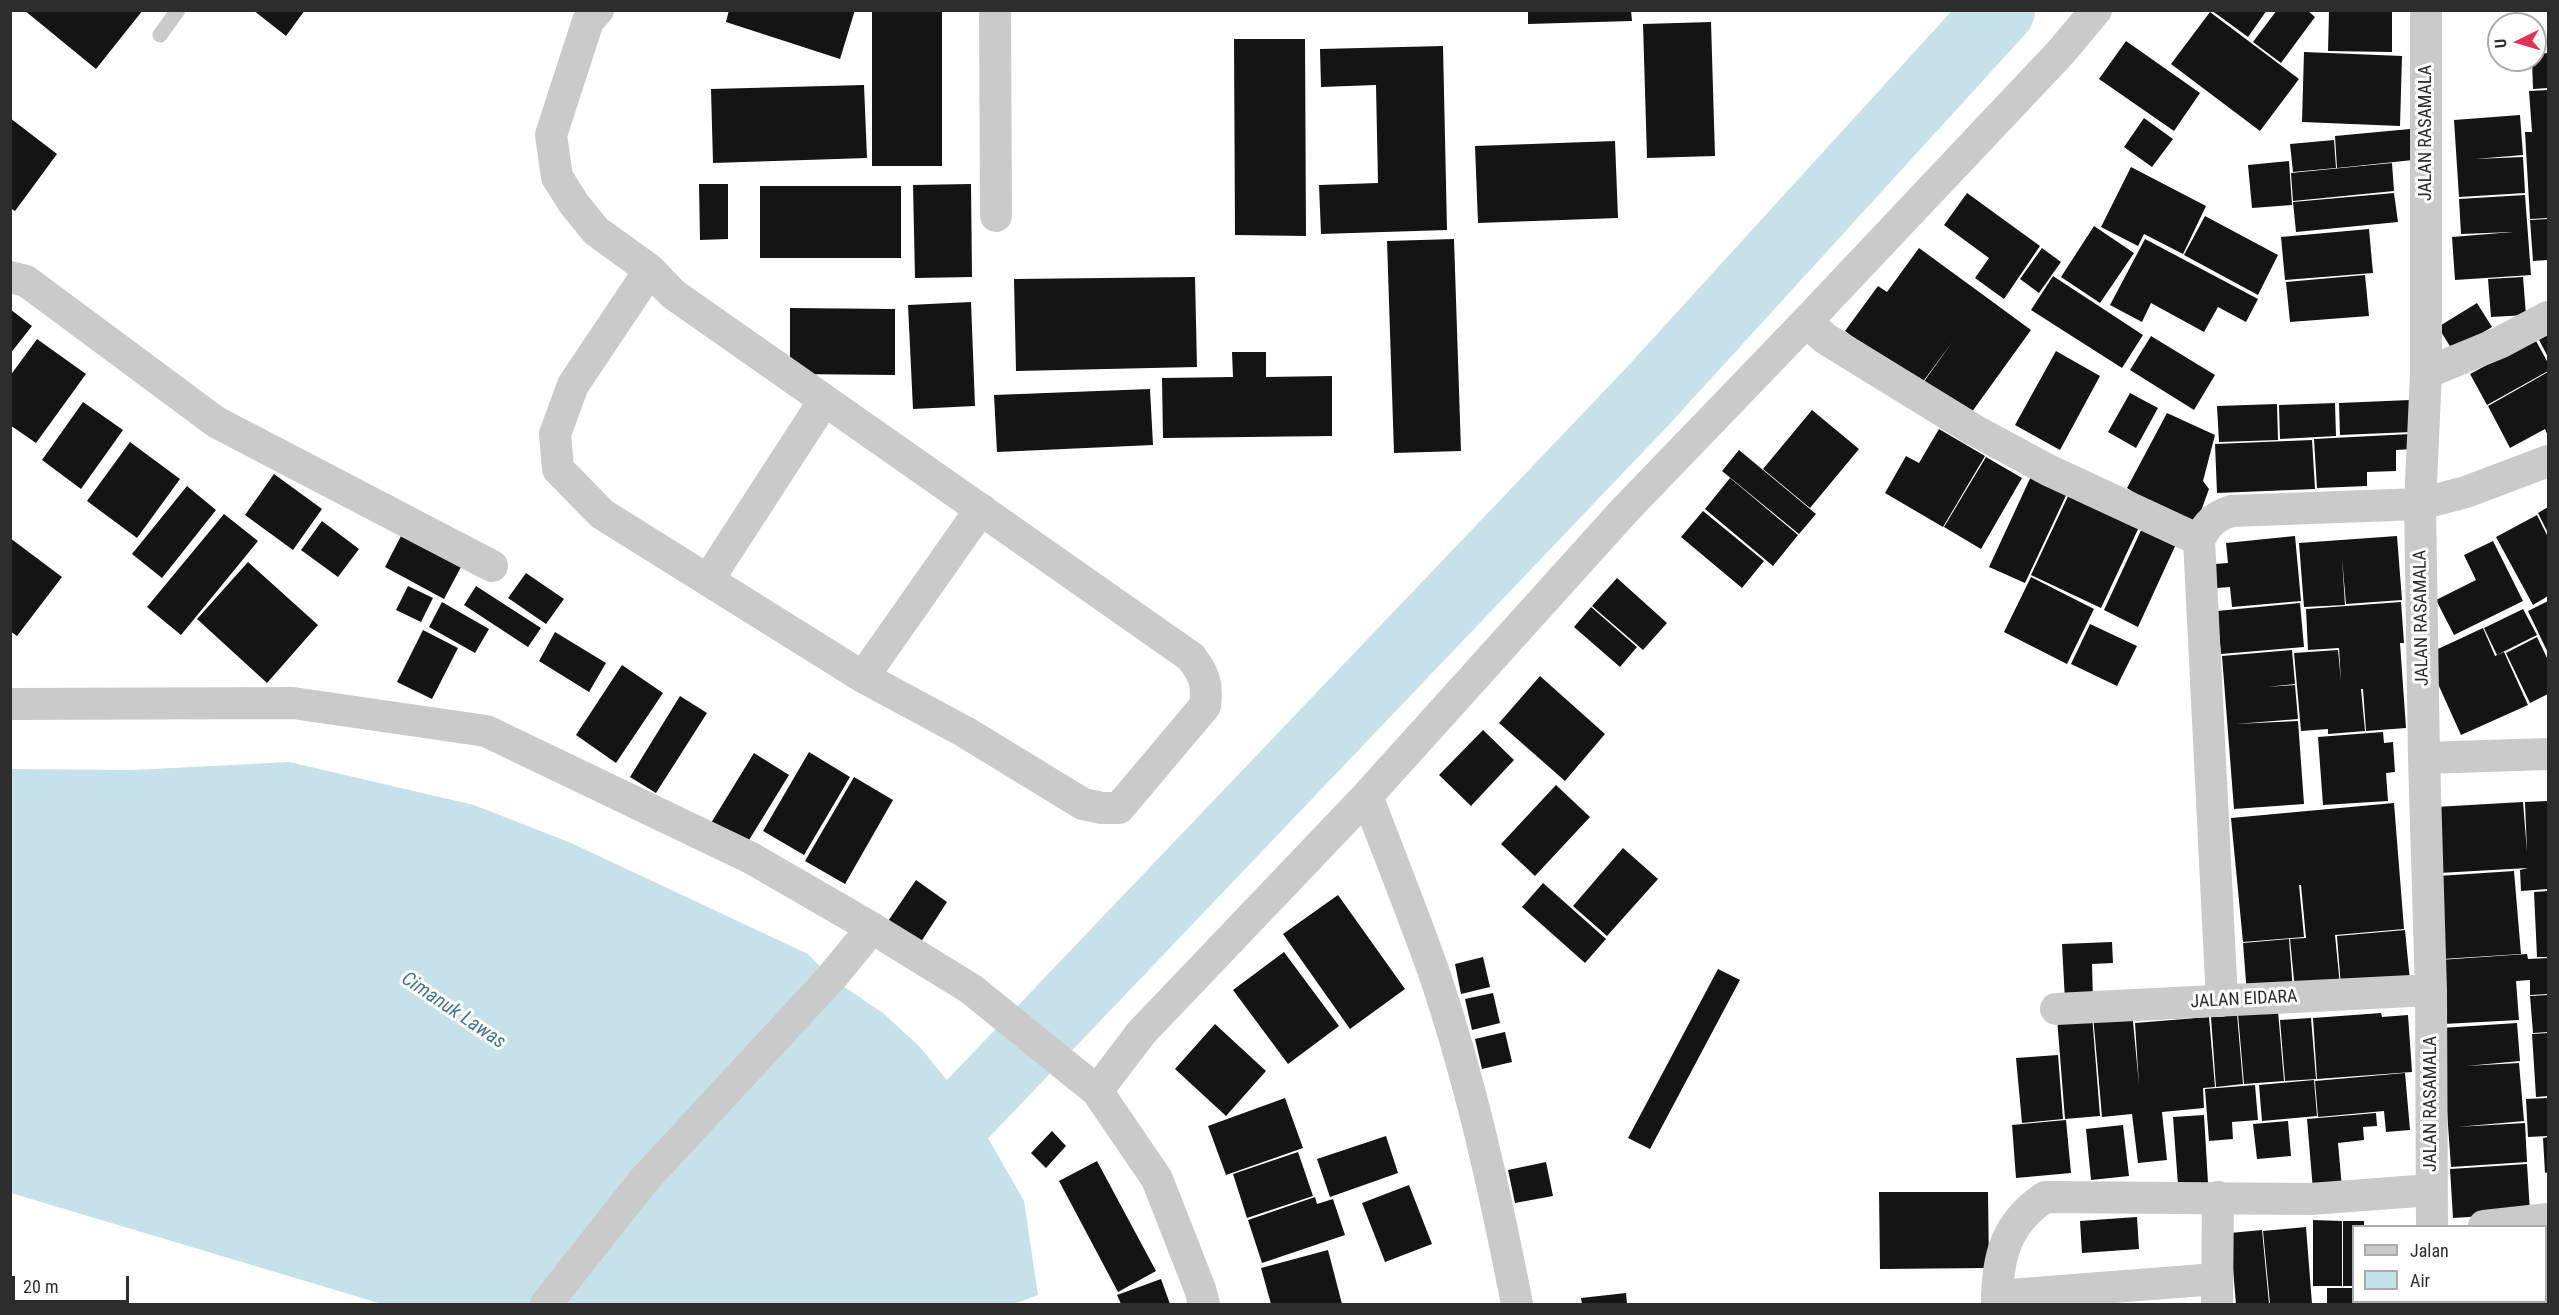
<!DOCTYPE html>
<html>
<head>
<meta charset="utf-8">
<style>
	body { margin:0 }
	#map { position:relative; width:2559px; height:1315px; overflow:hidden; background:#fff; font-family:"Roboto Condensed",sans-serif }
	canvas { display:block }
	.frame { position:absolute; inset:0; border:12px solid #2d2d2d; pointer-events:none }
	.legend { position:absolute; left:2352px; top:1225px; width:195px; height:78px; box-sizing:border-box; background:#fff; border:2px solid #ababab; margin:0; padding:8px 10px; list-style:none; font-size:18px; color:#2d2d2d }
	.legend li { display:flex; align-items:center; gap:12px; height:30px }
	.legend b { width:30px; border:2px solid #ababab }
	.north { position:absolute; left:2487px; top:12px; width:60px; height:60px; box-sizing:border-box; background:#fff; border:2px solid #ababab; border-radius:50%; rotate:265deg; font-size:16px; font-weight:700; line-height:24px; text-align:center; color:#2d2d2d }
	.north::after { content:''; display:block; margin:auto; width:21px; height:27px; background:#e13356; clip-path:polygon(50% 0,100% 100%,50% 72%,0 100%) }
	.scale { position:absolute; left:12px; top:1276px; width:117px; height:27px; box-sizing:border-box; border:3px solid #2d2d2d; border-top:0; padding-left:8px; font-size:18px; line-height:21px; white-space:nowrap; color:#2d2d2d; -webkit-text-stroke:4px #fff; paint-order:stroke }
</style>
</head>
<body>
<div id="map">
<canvas width="2559" height="1315"></canvas>
<div class="frame"></div>
<ul class="legend">
<li><b style="height:8px;background:#cacaca"></b>Jalan</li>
<li><b style="height:16px;background:#c7e1ea"></b>Air</li>
</ul>
<div class="north">U</div>
<div class="scale">20 m</div>
</div>
<script>
const c = document.querySelector('canvas').getContext('2d');
c.lineJoin = 'round';
function fillPath(path, color) { c.fillStyle = color; c.fill(path, 'evenodd'); }
function trace(path, color, width, dash) { c.strokeStyle = color; c.lineWidth = width; c.lineCap = dash ? 'butt' : 'round'; c.setLineDash(dash || []); c.stroke(path); }
function drawText(font, color, halo, rows, align = 'center') {
  c.font = font + ' "Roboto Condensed",sans-serif'; c.lineWidth = 6; c.setLineDash([]); c.textBaseline = 'middle'; c.strokeStyle = halo; c.fillStyle = color; for (const [text, x, y, turn = 0] of rows) {
    c.save(); c.translate(x, y); c.rotate((+turn || 0) * Math.PI / 180); c.textAlign = isNaN(turn) ? turn : align; if (halo) c.strokeText(text, 0, 0); c.fillText(text, 0, 0); c.restore();
  }
}
fillPath(new Path2D(`
	M289,762L474,805L571,843L808,954L831,978L883,1013L920,1047L950,1084L989,1140L1024,1201L1038,1295L1014,1304H382L11,1193L10,769L134,770Z`), '#c7e1ea');
trace(new Path2D(`
	M900,1180L1646,398L2000,10`), '#c7e1ea', 70);
fillPath(new Path2D(`
	M24,10H143L96,69Z
	M253,10H305L286,36Z
	M729,10H855L840,59L726,22Z
	M872,10H942V166H872Z
	M1528,10H1631L1632,21L1528,24Z
	M2211,10H2267L2248,37Z
	M2277,10H2307L2315,17L2281,63L2253,42Z
	M2210,12L2299,79L2260,131L2171,64Z
	M2329,12H2392V52L2328,51Z
	M1711,22L1715,156L1647,158L1643,24Z
	M1234,39H1305L1306,236L1235,235Z
	M2126,41L2200,93L2174,131L2099,79Z
	M1443,46L1447,230L1321,234L1319,185L1378,183L1376,85L1321,87L1320,49Z
	M2304,52L2402,56L2400,126L2302,122Z
	M2548,53V88L2533,89L2532,60H2535V54Z
	M864,85L867,158L713,163L711,89Z
	M2548,90V218L2530,219L2525,132H2532L2529,91Z
	M2520,115L2523,155L2475,159L2523,157L2525,193L2459,197L2454,120Z
	M10,118L57,154L15,211L10,208Z
	M2144,118L2173,139L2152,167L2124,147Z
	M2410,129L2413,160L2337,168L2335,136Z
	M2334,140L2336,168L2293,172L2290,144Z
	M1615,141L1618,218L1478,223L1475,146Z
	M2289,161L2292,205L2252,208L2248,165Z
	M2392,163L2394,191L2293,201L2291,173Z
	M2131,167L2206,206L2183,254L2144,234L2138,246L2101,227Z
	M699,184H728V239L700,240Z
	M971,184L972,277L915,278L913,185Z
	M760,186H901V258H760Z
	M1967,193L2040,246L2004,299L1975,278L1989,258L1944,225Z
	M2394,193L2398,222L2296,232L2293,202Z
	M2525,195L2531,275L2455,280L2452,237L2513,232L2461,234L2459,199Z
	M2205,216L2278,255L2258,295L2184,255Z
	M2548,219V260L2533,261L2530,220Z
	M2094,226L2134,253L2100,303L2061,277Z
	M2369,229L2373,273L2285,280L2281,237Z
	M1454,239L1461,451L1394,453L1387,241Z
	M2145,239L2258,299L2246,322L2218,307L2204,332L2151,303L2142,322L2110,305Z
	M1919,248L1986,297L1976,310L1986,297L2031,330L1969,416L1923,383L1953,341L1919,387L1845,331L1878,286L1887,292Z
	M2042,248L2061,262L2039,293L2020,279Z
	M2365,275L2369,316L2290,322L2286,282Z
	M2053,276L2143,335L2122,368L2031,310Z
	M1195,277L1197,367L1016,371L1014,279Z
	M2523,277L2526,315L2491,317L2488,279Z
	M971,302L975,406L913,409L908,305Z
	M2477,303L2492,327L2453,351L2438,327Z
	M790,308L895,309V375L790,374Z
	M10,309L32,326L10,354Z
	M2548,332V357L2538,338Z
	M2151,336L2215,375L2194,410L2130,370Z
	M37,339L86,374L36,443L10,425V376Z
	M2535,339L2548,363V371L2487,405L2470,374Z
	M2056,351L2100,376L2060,450L2015,425Z
	M1232,352H1266V377L1332,376V436L1163,438L1162,378L1233,377Z
	M2548,372V436L2545,429L2510,448L2488,406Z
	M1150,389L1153,445L997,452L994,395Z
	M2130,393L2158,408L2136,448L2108,432Z
	M2410,400L2411,432L2340,435L2339,403Z
	M83,402L123,430L81,489L42,460Z
	M2335,403L2336,436L2280,439L2279,405Z
	M2277,404L2278,440L2219,442L2217,406Z
	M1812,410L1859,449L1810,508L1763,469Z
	M2167,413L2215,435L2203,481L2209,489L2194,530L2127,488Z
	M1939,429L1985,456L1943,527L1885,493L1906,456L1919,463Z
	M2411,434L2412,449L2396,450V471L2367,472V486L2317,488L2314,439Z
	M2312,440L2315,489L2217,493L2215,444Z
	M130,442L180,479L137,538L87,501Z
	M1739,450L1816,514L1799,534L1722,471Z
	M1986,457L2022,478L1981,549L1944,527Z
	M2034,470L2070,487L2025,583L1989,567Z
	M274,474L322,509L293,550L245,515Z
	M1730,478L1798,535L1773,566L1705,509Z
	M187,486L216,510L162,578L132,554Z
	M2070,492L2140,525L2101,608L2031,575Z
	M2548,507V533L2538,513Z
	M1703,511L1764,561L1742,588L1681,537Z
	M224,514L258,541L181,635L147,607Z
	M2537,515L2548,537V596L2533,605L2496,537Z
	M322,521L359,549L338,577L301,550Z
	M2143,526L2177,542L2138,627L2104,610Z
	M401,536L461,567L444,599L385,567Z
	M2295,536L2301,601L2232,607L2230,587L2217,588L2215,564L2228,563L2226,543Z
	M2397,536L2402,600L2346,604L2342,558L2345,605L2304,607L2299,543Z
	M10,538L62,577L17,636L10,631Z
	M2493,541L2523,601L2454,635L2436,600L2476,580L2464,555Z
	M248,562L318,625L267,683L197,619Z
	M526,573L564,599L546,624L508,598Z
	M2031,577L2094,609L2067,664L2004,632Z
	M1617,578L1667,623L1643,650L1592,606Z
	M408,586L433,598L421,622L396,610Z
	M476,586L541,628L528,647L464,605Z
	M2548,601V653L2528,611Z
	M442,602L489,629L475,653L429,627Z
	M2401,602L2404,643H2400L2406,728L2366,731L2363,689H2361L2365,731L2328,734V729L2301,731L2294,653L2338,650L2341,681L2339,648L2308,650L2306,609Z
	M2300,603L2304,647L2221,654L2217,611Z
	M1591,607L1637,647L1620,667L1574,627Z
	M2523,609L2537,635L2497,655L2484,628Z
	M2090,624L2137,646L2117,686L2071,664Z
	M2483,628L2495,656L2504,652L2528,705L2461,735L2425,655Z
	M423,630L458,648L432,699L397,682Z
	M555,632L606,663L589,692L539,661Z
	M2537,637L2548,660V694L2530,703L2506,653Z
	M2292,650L2295,684L2267,687L2295,685L2298,719L2236,724L2298,721L2304,804L2234,809L2222,656Z
	M622,665L663,693L616,763L576,735Z
	M1540,676L1605,734L1565,781L1499,723Z
	M680,696L707,713L656,793L630,777Z
	M1483,730L1514,760L1471,806L1439,775Z
	M2383,732L2384,743L2393,742L2395,772L2386,773L2388,801L2323,805L2318,737Z
	M809,752L850,777L804,855L763,831Z
	M754,753L789,775L746,845L711,823Z
	M854,777L893,800L845,884L805,861Z
	M1556,785L1590,817L1535,876L1501,844Z
	M2548,801V889L2521,891L2520,870L2528,868L2439,873L2435,807L2523,802L2527,852L2525,802Z
	M2394,803L2404,929L2335,935L2340,986L2295,990L2290,939L2306,938L2301,885H2299L2304,937L2243,942L2231,818Z
	M1623,848L1658,879L1607,936L1573,906Z
	M2514,871L2521,954L2442,959L2438,876Z
	M916,880L947,902L917,948L884,927Z
	M1543,883L1606,939L1585,963L1522,907Z
	M2548,891V957H2537L2534,892Z
	M1338,895L1405,989L1350,1029L1283,934Z
	M2405,930L2410,981L2341,987L2337,936Z
	M2289,939L2293,991L2247,995L2243,943Z
	M2112,942L2113,963L2092,964L2093,1000L2065,1001L2062,944Z
	M1284,952L1339,1026L1288,1064L1233,990Z
	M2527,954L2528,959L2548,958V994L2530,995V980L2516,981L2519,1020L2443,1024L2439,960Z
	M1483,957L1490,987L1461,994L1455,964Z
	M1718,969L1740,980L1650,1149L1628,1138Z
	M1493,993L1500,1023L1472,1030L1465,999Z
	M2548,995V1032L2533,1033L2530,996Z
	M2132,1011L2139,1085L2135,1023L2209,1017L2215,1087L2203,1088L2204,1108L2162,1112L2167,1160L2138,1163L2132,1114L2102,1117L2093,1015Z
	M2278,1011L2284,1081L2244,1084L2238,1014Z
	M2381,1013L2382,1017L2408,1015L2412,1072L2317,1079L2313,1018Z
	M2237,1014L2243,1084L2216,1087L2211,1017Z
	M2092,1015L2100,1116L2065,1119L2057,1018Z
	M2311,1018L2316,1079L2285,1081L2280,1020Z
	M2517,1023L2520,1061L2466,1066L2519,1063L2524,1121L2457,1127L2525,1123L2527,1162L2451,1167L2441,1028Z
	M1215,1024L1266,1071L1226,1116L1175,1069Z
	M1505,1032L1512,1062L1482,1069L1475,1039Z
	M2548,1033V1096L2536,1097L2532,1034Z
	M2058,1055L2063,1119L2022,1123L2016,1058Z
	M2405,1073L2410,1130L2386,1132L2384,1111L2318,1117L2315,1081Z
	M2314,1080L2317,1116L2262,1121L2259,1085Z
	M2255,1085L2258,1120L2232,1122L2233,1139L2209,1141L2205,1089Z
	M1285,1098L1303,1148L1226,1175L1208,1126Z
	M2548,1098V1136L2528,1137L2526,1099Z
	M2376,1113L2377,1126L2363,1127L2364,1140L2338,1143L2342,1188L2313,1190L2307,1119Z
	M2204,1115L2208,1183L2178,1185L2173,1117Z
	M2066,1120L2071,1173L2016,1178L2012,1125Z
	M2288,1121L2291,1156L2257,1159L2253,1124Z
	M2123,1125L2129,1176L2091,1180L2086,1129Z
	M1052,1131L1066,1146L1046,1168L1031,1153Z
	M1386,1136L1398,1173L1330,1197L1317,1159Z
	M2548,1137V1172L2545,1173L2543,1138Z
	M1298,1152L1313,1196L1247,1218L1233,1174Z
	M1097,1161L1156,1271L1118,1292L1059,1181Z
	M1546,1162L1553,1196L1515,1203L1508,1170Z
	M2527,1164L2530,1213L2453,1218L2450,1169Z
	M1409,1185L1432,1244L1385,1262L1362,1203Z
	M1879,1192H1988L1989,1268L1880,1269Z
	M1315,1197L1317,1204L1333,1199L1345,1235L1262,1263L1248,1220Z
	M2137,1217L2139,1249L2082,1253L2080,1221Z
	M2313,1220L2342,1221V1286H2313Z
	M2343,1221H2364V1226H2354V1286H2343Z
	M2306,1227L2312,1304H2270L2263,1231Z
	M2262,1230L2269,1304H2236L2230,1233Z
	M1328,1250L1342,1304H1271L1261,1268Z
	M2548,1268V1304H2511V1302H2546V1269Z
	M1161,1279L1170,1304H1121L1117,1295Z
	M2327,1288H2354V1302H2409V1304H2327Z
	M1626,1293L1627,1304H1582L1581,1298Z
	M2449,1302H2508V1304H2449Z`), '#141414');
trace(new Path2D(`
	M160,35L178,10`), '#cacaca', 15);
trace(new Path2D(`
	M598,10L588,21L551,135L557,177L574,204L596,231L650,270L673,294L1191,657C1204,674 1208,684 1205,706L1119,808H1102L1083,804L965,732L863,677L602,514L558,469L555,434L573,385L650,270
	M995,10L996,216
	M2426,10V373L2420,504L2424,758L2431,990L2432,1226
	M10,277L26,281L216,422L492,566
	M1806,322L1826,339L1974,430L2048,470L2199,540
	M2426,373L2499,343L2548,317
	M708,580L824,401
	M863,677L981,509
	M10,704L293,703L486,731L751,858L872,928
	M2424,758L2548,754
	M1367,796C1389,854 1412,911 1433,970C1470,1078 1495,1192 1517,1304
	M2222,1001L2199,540C2207,524 2214,517 2231,511L2420,504L2466,492L2548,461
	M2056,1009L2431,990
	M2484,1226L2548,1219
	M1997,1296L2216,1279
	M2432,1302V1304
	M546,1304L644,1180L831,978L872,928L971,989L1097,1091
	M1204,1304L1200,1289L1157,1179L1097,1091L1141,1033L1367,796L1624,511L1806,322L2061,52L2096,10
	M1997,1304C1997,1258 2005,1224 2045,1197L2310,1199L2431,1190
	M2217,1304L2218,1197`), '#cacaca', 32);
drawText('18px', '#2d2d2d', '#fff', [
	["JALAN RASAMALA",2426,133,-90],
	["JALAN RASAMALA",2422,618,-91],
	["JALAN EIDARA",2244,1000,-3],
	["JALAN RASAMALA",2431,1104,-90]
]);
drawText('italic 20px', '#3e798d', '#fff', [
	["Cimanuk Lawas",453,1011,34]
]);
</script>
</body>
</html>
